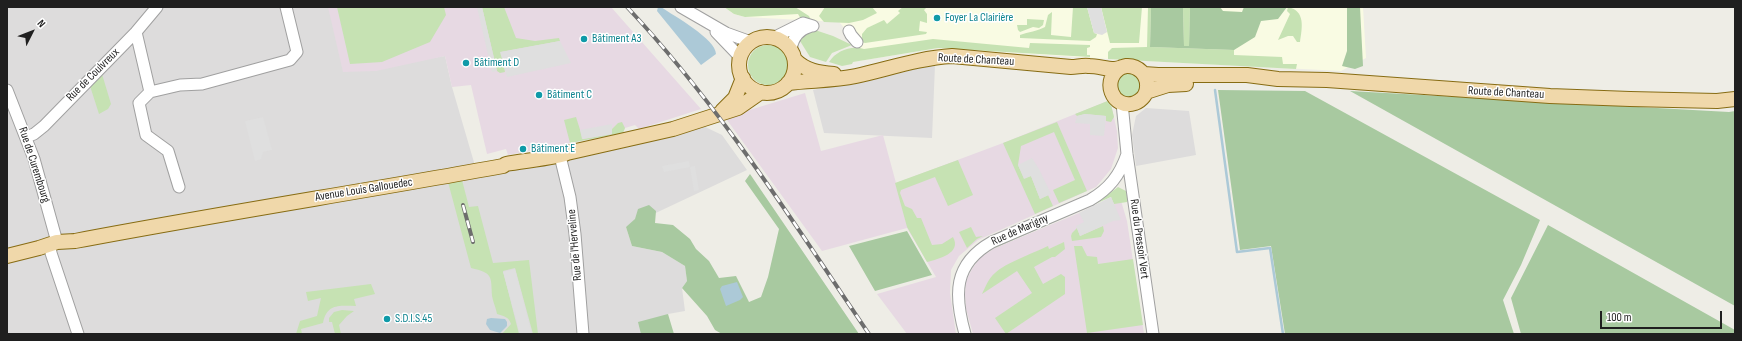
<!DOCTYPE html>
<html>
<head>
<meta charset="utf-8">
<style>
	body { margin:0 }
	#map { position:relative; width:1742px; height:341px; overflow:hidden; background:#eeede6; font-family:"Sofia Sans Condensed",sans-serif }
	canvas { display:block }
	.frame { position:absolute; inset:0; border:8px solid #1f1f1f; pointer-events:none }
	.north { position:absolute; left:12px; top:12px; width:40px; height:40px; -webkit-text-stroke:3px #fff; paint-order:stroke; rotate:48deg; font-size:11px; font-weight:700; line-height:16px; text-align:center; color:#1f1f1f }
	.north::after { content:''; display:block; margin:auto; width:14px; height:18px; background:#1f1f1f; clip-path:polygon(50% 0,100% 100%,50% 72%,0 100%) }
	.scale { position:absolute; left:1600px; top:311px; width:122px; height:18px; box-sizing:border-box; border:2px solid #1f1f1f; border-top:0; padding-left:5px; font-size:12px; line-height:14px; white-space:nowrap; color:#1f1f1f; -webkit-text-stroke:3px #fff; paint-order:stroke }
</style>
</head>
<body>
<div id="map">
<canvas width="1742" height="341"></canvas>
<div class="frame"></div>
<div class="north">N</div>
<div class="scale">100 m</div>
</div>
<script>
const c = document.querySelector('canvas').getContext('2d');
c.lineJoin = 'round';
function fillPath(path, color) { c.fillStyle = color; c.fill(path, 'evenodd'); }
function trace(path, color, width, dash) { c.strokeStyle = color; c.lineWidth = width; c.lineCap = dash ? 'butt' : 'round'; c.setLineDash(dash || []); c.stroke(path); }
function drawText(font, color, halo, rows, align = 'center') {
  c.font = font + ' "Sofia Sans Condensed",sans-serif'; c.lineWidth = 3; c.setLineDash([]); c.textBaseline = 'middle'; c.strokeStyle = halo; c.fillStyle = color; for (const [text, x, y, turn = 0] of rows) {
    c.save(); c.translate(x, y); c.rotate((+turn || 0) * Math.PI / 180); c.textAlign = isNaN(turn) ? turn : align; if (halo) c.strokeText(text, 0, 0); c.fillText(text, 0, 0); c.restore();
  }
}
fillPath(new Path2D(`
	M7,7H328L431,58L445,56L452,87L478,176L701,125L722,135L747,170L626,227L632,246L662,252L685,266L687,281L682,288L685,311L668,314L648,334H7Z
	M935,65L932,138L824,133L813,90Z
	M1146,108L1189,111L1196,155L1136,166L1132,135L1136,116Z`), '#dddcdc');
fillPath(new Path2D(`
	M328,7H611L701,109L639,129L635,125L625,128L623,133L508,155L506,149L487,154L471,85L452,87L445,56L376,71L343,72Z
	M805,93L821,151L883,135L896,183L1003,143L1110,100L1117,131L1118,148L1111,169L1096,187L978,240L959,256L951,270L950,293L956,334H907L877,294L936,277L907,228L822,251L727,120L730,116Z
	M1119,194L1127,221L1144,334H973L966,309L965,294L966,281L972,269L980,258L995,248L1079,213Z`), '#e7d9e3');
fillPath(new Path2D(`
	M724,7H1363L1366,58L1341,71L1109,59L938,48L852,62L859,44L839,22L745,17L734,14Z`), '#f9fbe3');
fillPath(new Path2D(`
	M337,7H444L446,15L430,42L382,62L350,64Z
	M482,7H504L516,38L535,41L559,38L560,41L501,52L505,72L500,73L497,71Z
	M724,7H795L809,16L811,20L801,19L798,14L745,17L734,14Z
	M825,7H872L877,13L863,20L849,23L824,22L819,16Z
	M903,7H927L924,10L927,14V23L920,21L919,31L927,32L926,34L865,43L862,42V34L867,28L884,20L887,24L900,13L898,11Z
	M1073,7H1087L1094,33L1097,34L1096,37L1090,41L1020,38V35C1028,32 1038,31 1045,27L1048,15L1052,12L1051,35L1071,37Z
	M1101,7H1142L1139,43H1110Z
	M1148,7H1151L1150,47L1234,50V55L1282,57L1283,64H1297L1296,69L1108,59V52L1112,48L1147,47Z
	M1183,7H1190L1189,46H1184Z
	M1288,7C1306,11 1302,28 1300,42H1297L1293,36H1288L1278,40L1290,14L1287,11Z
	M1027,19L1044,20L1043,25L1039,28L1033,27L1020,32L1018,30L1017,25H1027Z
	M815,30L833,36L852,45L832,53L826,62L810,57L800,41V37L804,33Z
	M933,39L1029,48L1030,43L1090,45V47L1087,48V55H1090V57L938,48L853,62L852,64L842,66L829,62C836,51 851,45 864,49Z
	M748 65a20 20 0 1 1 40 0a20 20 0 1 1-40 0Z
	M1117 85a12 12 0 1 1 24 0a12 12 0 1 1-24 0Z
	M102,74L111,104L108,109L99,114L90,86Z
	M1110,100L1114,117L1111,122L1106,121V116L1085,114L1077,116L1075,114Z
	M576,117L583,139L612,134V129L618,123L622,122L625,128L623,133L570,143L564,120Z
	M1057,122L1087,191L1059,203L1053,190L1075,180L1054,132L1021,146L1018,165L1024,178L1031,176L1040,199L1048,195L1053,206L1035,214L1003,143Z
	M958,160L973,195L948,206L935,177L901,190L900,193L905,206L912,209L917,218H921L932,245L942,244L953,237C962,253 939,259 927,262L907,227L895,183Z
	M462,180L469,207L478,206L493,263L529,260L538,334H533L515,268L503,271L519,334H502L511,324C509,317 504,316 497,314C496,308 493,302 492,296C491,276 493,273 471,268L448,182Z
	M1118,187L1126,191L1128,200L1127,202L1114,204L1111,197L995,248V247L1098,202Z
	M1103,226L1104,231L1101,237L1072,241L1071,236L1072,233L1077,228L1080,236Z
	M971,227L976,237L983,236L977,239L967,248L959,232Z
	M1064,242L1065,249L1055,257H1052L1034,267L1043,284L1061,274L1065,277V294L1006,334L995,318L1032,293L1017,271L982,294C986,286 988,279 995,273C1005,263 1034,253 1048,246L1049,249Z
	M1074,246H1082L1087,256L1097,257L1098,264L1133,259L1143,325L1087,333Z
	M371,284L375,294L354,299L356,306C340,306 327,303 323,323L301,329L302,334H296L300,321L317,316L321,298L308,301L306,292Z
	M342,310L354,311L347,316L339,325L341,334H335L332,322H329V318L334,312Z`), '#c6e2b3');
fillPath(new Path2D(`
	M1151,7H1183L1184,46H1189L1190,7H1220L1223,11L1242,12L1244,7H1287L1278,19L1261,21L1255,37L1234,50L1150,47Z
	M1347,7H1360L1363,66L1355,69L1342,66L1347,51Z
	M1218,90L1305,91L1540,220L1521,265L1503,300L1514,334H1285L1271,246L1240,250Z
	M1350,91L1729,112L1735,111V306Z
	M750,174L859,334H722L715,330L707,316L682,288L687,281L685,266L662,252L632,246L626,227L635,219L638,209L649,205L656,211L655,223L673,225L690,239L696,249L709,261L719,278L736,276L749,302L761,297L768,277L779,229L745,181Z
	M1548,225L1735,330V334H1521L1511,298Z
	M907,231L932,275L875,291L849,246Z
	M668,314L674,334H641L638,322Z`), '#a8c9a0');
fillPath(new Path2D(`
	M477,7H482L497,71L492,72Z
	M1087,7H1101L1107,32L1102,35L1094,33Z
	M560,41L571,63L507,77L500,52Z
	M1085,114L1106,116L1104,136L1090,135V124L1075,123L1077,116Z
	M263,117L272,150L263,152L261,159L255,161L245,121Z
	M612,124V134L582,139L580,130Z
	M1032,158L1039,169L1051,194L1040,199L1031,176L1024,179L1018,165Z
	M689,161L690,167L695,166L699,190L694,191L690,167L664,172L662,166Z
	M1111,197L1121,220L1113,221L1080,236L1076,226L1084,222L1079,213Z
	M515,269L532,334H520L503,272Z`), '#dfdfdf');
fillPath(new Path2D(`
	M658,7H661C674,16 716,39 716,54L701,65L657,11Z
	M737,282L743,297L740,300L726,306L720,289L722,286Z
	M491,318L505,319L507,322V326L500,333L490,330L486,324L487,319Z`), '#acc9d7');
trace(new Path2D(`
	M1215,90L1237,252L1270,248L1283,334`), '#acc9d7', 2.5);
const minor = new Path2D(`
	M681,7L726,33L751,42
	M849,31L851,35L857,42
	M136,32L150,92
	M716,32L740,57
	M775,37L803,23L813,26
	M791,49C793,38 798,30 809,27
	M7,90L34,159L57,242
	M150,92L180,85L202,84L290,60L297,52L286,7
	M150,92L139,103L146,135L168,151L179,187
	M1122,103L1127,154L1153,334
	M26,137L34,134L44,126L136,32L157,7
	M560,156L570,197L575,234L583,334
	M50,244L51,253L78,334
	M965,334C954,295 953,264 992,242L1090,200C1109,189 1120,175 1127,154`);
const major = new Path2D(`
	M739 65a28 28 0 1 1 56 0a28 28 0 1 1-56 0Z
	M795,60C806,71 819,73 834,74
	M1144,74L1158,75H1247L1278,79L1327,80L1550,96L1630,99L1717,101L1735,99
	M788,83C810,80 833,81 856,76C888,69 919,58 952,56L1071,67C1077,67 1083,65 1089,66C1098,66 1106,69 1114,69C1118,69 1122,67 1126,66C1138,65 1148,75 1147,87C1147,94 1142,100 1135,103C1112,111 1100,78 1122,67
	M1146,92L1168,85L1186,84
	M722,111L735,98L743,78
	M7,256L39,248L57,242L75,241C217,214 360,192 503,166L506,164C520,161 557,158 567,153L673,129L738,108L761,92`);
trace(minor, '#a0a0a0', 13);
trace(major, '#876c13', 16);
trace(minor, '#fff', 11);
trace(major, '#f0d8aa', 14);
const rail = new Path2D(`
	M627,7C720,106 793,222 869,334
	M463,205L473,242`);
trace(rail, '#6d6d6d', 4);
trace(rail, '#fff', 2.5, [8]);
for (const [x, y, r, color] of [
	[937,18,4,"#0f9aa8"],
	[584,39,4,"#0f9aa8"],
	[466,63,4,"#0f9aa8"],
	[539,95,4,"#0f9aa8"],
	[523,149,4,"#0f9aa8"],
	[387,319,4,"#0f9aa8"]
]) { const dot = new Path2D(); dot.arc(x, y, r, 0, 2 * Math.PI); c.fillStyle = color; c.fill(dot); trace(dot, '#fff', 1.5); }
drawText('12px', '#0d838f', '#fff', [
	["Foyer La Clairière",945,18],
	["Bâtiment A3",592,39],
	["Bâtiment D",474,63],
	["Bâtiment C",547,95],
	["Bâtiment E",531,149],
	["S.D.I.S.45",395,319]
], 'left');
drawText('12px', '#1f1f1f', '#fff', [
	["Route de Chanteau",976,60,3],
	["Rue de Coulvreux",93,75,-45],
	["Route de Chanteau",1506,93,3],
	["Rue de Curembourg",34,165,72],
	["Avenue Louis Gallouedec",364,190,-9],
	["Rue de Marigny",1020,230,-24],
	["Rue du Pressoir Vert",1139,239,82],
	["Rue de l'Herveline",575,245,-95]
]);
</script>
</body>
</html>
